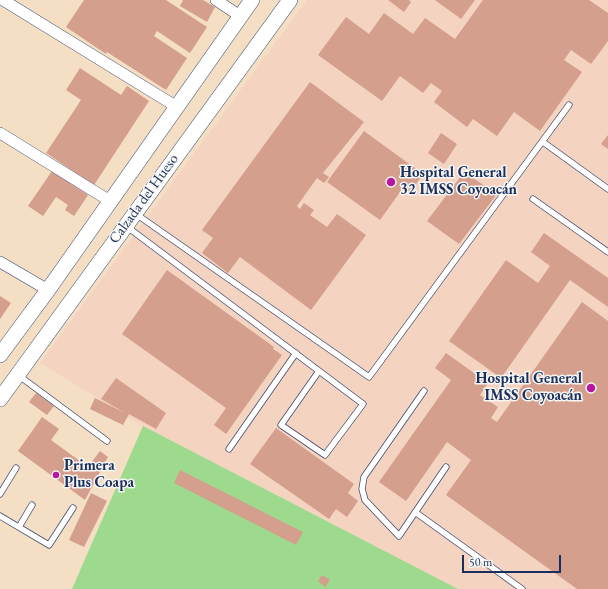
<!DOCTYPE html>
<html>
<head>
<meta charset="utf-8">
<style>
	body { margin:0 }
	#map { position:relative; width:608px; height:589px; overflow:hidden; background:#f4dec4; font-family:"EB Garamond",serif }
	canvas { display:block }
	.scale { position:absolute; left:462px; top:555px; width:99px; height:18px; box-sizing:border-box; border:2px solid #1b2f5e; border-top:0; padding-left:5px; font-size:12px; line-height:14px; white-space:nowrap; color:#1b2f5e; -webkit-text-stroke:3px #f6f6f2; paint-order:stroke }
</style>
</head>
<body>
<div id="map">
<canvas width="608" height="589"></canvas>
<div class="scale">50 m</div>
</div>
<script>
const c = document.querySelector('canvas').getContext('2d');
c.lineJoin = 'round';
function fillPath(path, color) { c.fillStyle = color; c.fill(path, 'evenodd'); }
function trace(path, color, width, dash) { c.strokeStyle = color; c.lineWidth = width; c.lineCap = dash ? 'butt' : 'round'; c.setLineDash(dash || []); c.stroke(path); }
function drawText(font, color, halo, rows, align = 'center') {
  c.font = font + ' "EB Garamond",serif'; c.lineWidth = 3; c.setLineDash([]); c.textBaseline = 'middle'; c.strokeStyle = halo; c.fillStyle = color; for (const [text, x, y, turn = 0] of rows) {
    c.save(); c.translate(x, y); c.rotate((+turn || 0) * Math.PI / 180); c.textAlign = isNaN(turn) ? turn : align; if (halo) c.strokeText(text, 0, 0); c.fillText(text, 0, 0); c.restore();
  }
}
fillPath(new Path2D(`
	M307,0H608V589H458L143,426L40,363Z`), '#f4d3c1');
fillPath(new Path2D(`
	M143,426L458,589H72Z`), '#9dda8e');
fillPath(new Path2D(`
	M84,0H166L207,27L190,53L157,31L154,36L187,58L166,90L107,52L106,54L66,27Z
	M183,0H203L215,7L207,22L180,6Z
	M388,0H409L411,2L404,12Z
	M435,0H475L461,19Z
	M483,0H589L608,13V41L591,64L571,50L564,60L582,72L540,131L514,112L497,136L473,119L467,127L434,102L442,91L431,83L423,93L400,76L382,101L318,55L346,17L369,34L384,13L413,34L425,18L455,39Z
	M80,68L121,95L127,86L149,101L94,185L46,153L81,100L66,90Z
	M310,82L364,122L323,173L329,177L324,183L317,178L297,206L300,209L304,203L314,210L310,215L327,227L337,214L366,235L311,310L240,257L228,273L202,253L213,238L202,230Z
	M364,131L423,174L410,193L403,188L380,220L327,182Z
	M441,133L457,144L444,164L428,153Z
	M608,135V149L601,144Z
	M52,171L88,195L74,216L65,210L68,205L56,197L43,216L28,206Z
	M464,172L497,194L459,244L427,221Z
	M544,233L608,278V307L570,280L501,378L449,341L506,260L538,283L550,266L531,252Z
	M167,270L274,347L273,349L282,355L226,434L214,425L226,408L122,334Z
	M0,296L11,303L0,319Z
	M582,302L608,321V589H577L446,495L471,460L447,442L406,501L379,482L451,380L435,368L446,353L488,383L480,395L498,407L491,418L497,422Z
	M116,378L166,413L156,429L129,414L123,425L90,409L95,398L125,413L101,399Z
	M36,393L54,406L47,415L29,402Z
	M42,417L59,429L51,440L88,467L100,451L108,457L85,500L18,451Z
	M276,428L354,484L348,493L358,501L347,517L336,509L329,519L250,464Z
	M180,470L303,532L296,545L174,483Z
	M91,493L107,501L84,547L69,540Z
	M322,575L330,580L325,587L318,581Z`), '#d49f8d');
const service = new Path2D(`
	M543,142L608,189
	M533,199L608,252
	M136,214L369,377L569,105
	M126,226L138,235L363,404L325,455L281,425L319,371
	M18,375L107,441
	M424,391L364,477L362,489L365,500L399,536L446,467
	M229,449L296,353
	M0,494L16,468
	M415,512L522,589
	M0,516L49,545L73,508
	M19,527L32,505`);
const minor = new Path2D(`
	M3,0L177,107
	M216,0L240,16
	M0,133L110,201
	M0,262L48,290`);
const secondary = new Path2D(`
	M0,355L48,290L252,0
	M0,399L290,0`);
trace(service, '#3c496d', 7);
trace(minor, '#3c496d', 12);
trace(secondary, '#3c496d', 16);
trace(service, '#fff', 5.5);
trace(minor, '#fff', 11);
trace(secondary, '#fff', 15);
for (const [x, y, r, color] of [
	[391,182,5,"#b5179e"],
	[591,388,5,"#b5179e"],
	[56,475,4,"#b5179e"]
]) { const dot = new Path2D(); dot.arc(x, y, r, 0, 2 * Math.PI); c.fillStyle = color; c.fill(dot); trace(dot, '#f6f6f2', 1.5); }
drawText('bold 15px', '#1b2f5e', '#f6f6f2', [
	["Hospital General",400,173],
	["32 IMSS Coyoacán",400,190],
	["Hospital General",582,379,"right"],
	["IMSS Coyoacán",582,396,"right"],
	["Primera",64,466],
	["Plus Coapa",64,483]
], 'left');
drawText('15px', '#1b2f5e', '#f6f6f2', [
	["Calzada del Hueso",144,199,-54]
]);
</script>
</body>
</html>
